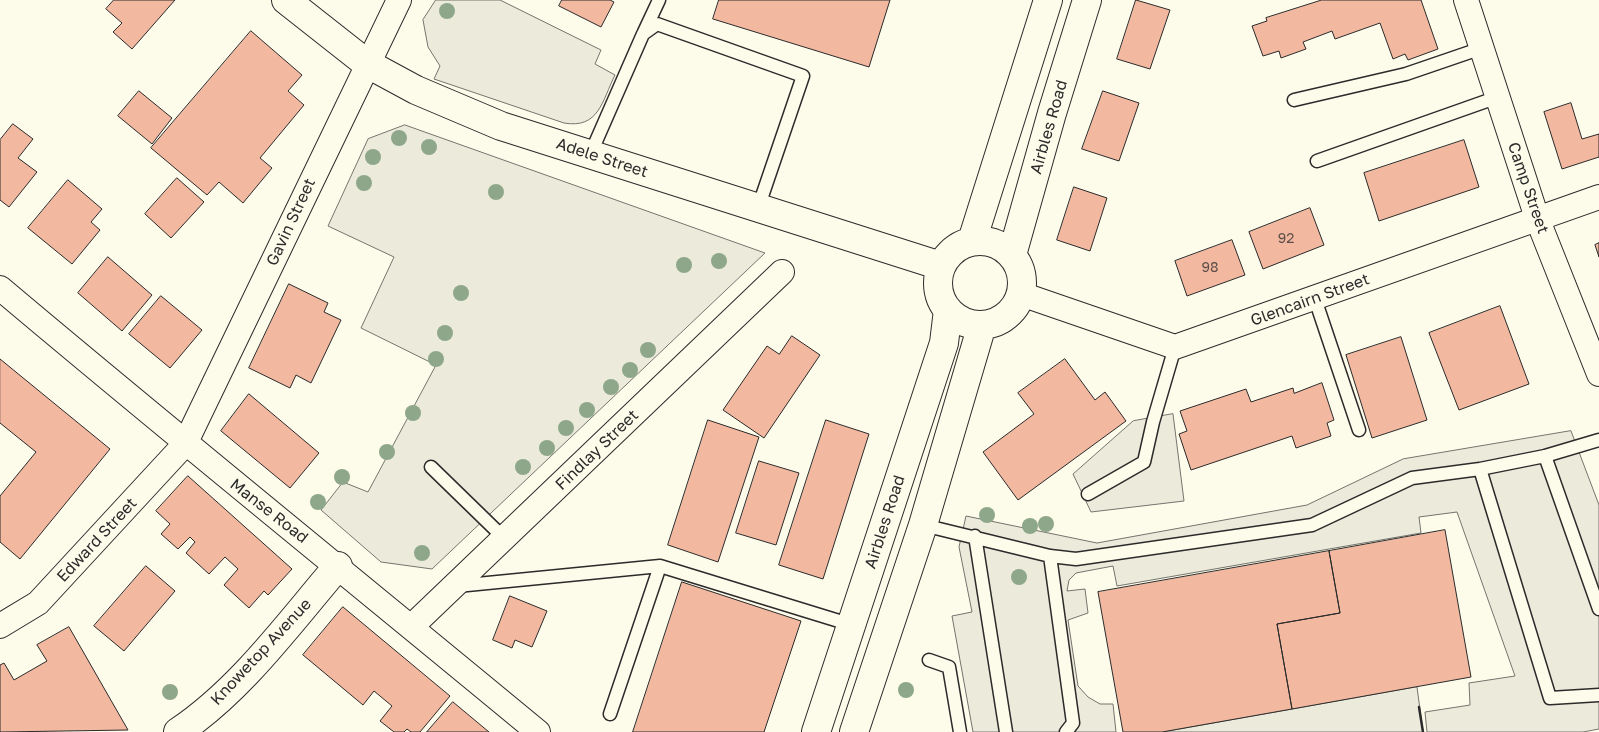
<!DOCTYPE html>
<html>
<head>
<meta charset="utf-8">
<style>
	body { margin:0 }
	canvas { display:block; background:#fdfbea }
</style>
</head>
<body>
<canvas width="1599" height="732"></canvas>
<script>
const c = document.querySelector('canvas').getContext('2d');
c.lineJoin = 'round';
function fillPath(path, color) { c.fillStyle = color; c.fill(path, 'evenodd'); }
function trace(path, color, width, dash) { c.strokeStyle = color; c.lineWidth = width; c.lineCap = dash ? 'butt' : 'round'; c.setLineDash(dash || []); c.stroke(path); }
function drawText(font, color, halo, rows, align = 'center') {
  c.font = font + ' "Golos Text",sans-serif'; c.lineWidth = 4; c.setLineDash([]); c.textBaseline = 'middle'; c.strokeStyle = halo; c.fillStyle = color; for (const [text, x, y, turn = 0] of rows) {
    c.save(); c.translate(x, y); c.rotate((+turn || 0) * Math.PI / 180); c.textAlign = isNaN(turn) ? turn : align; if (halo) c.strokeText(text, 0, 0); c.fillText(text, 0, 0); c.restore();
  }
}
const green = new Path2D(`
	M436,0H500L601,50L595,64L615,75C602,101 599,129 564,123L434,79L440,66L428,47L423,20Z
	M405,125L765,253L432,569L381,562L321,510L343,482L368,492L436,365L361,328L394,257L328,226L368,139Z`);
fillPath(green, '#ecebdb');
trace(green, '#74746e', 1);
const parking = new Path2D(`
	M1173,414L1184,501L1091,512L1073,474L1133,421Z
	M1571,431L1599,505V729L1583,732H1427L1425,712L1470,705L1469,683L1515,676L1457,512L1419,517L1421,533L1117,586L1113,566L1076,573L1069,580L1067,591L1085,589L1088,613L1068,620L1078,686L1088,697L1100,704H1113L1116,732H973L952,616L972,612L959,547L966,516L1097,543L1307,505L1403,459Z
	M1417,687L1423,732H1162L1292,709Z`);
fillPath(parking, '#eceadb');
trace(parking, '#74746e', 1);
const building = new Path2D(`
	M114,0H175L132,49L113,32L122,23L106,9Z
	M562,0H610L614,2L601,27L559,6Z
	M719,0H890L869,67L713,19Z
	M1136,0L1170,10L1150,69L1117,59Z
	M1322,0H1421L1438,49L1408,60L1405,54L1393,59L1380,23L1335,39L1332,31L1303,42L1306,49L1281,58L1279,51L1263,56L1252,26L1267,21L1266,18Z
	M251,31L302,75L288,91L304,105L260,158L272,168L243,203L219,182L207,195L151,148Z
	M139,91L172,118L152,144L118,116Z
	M1103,91L1139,103L1119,161L1082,149Z
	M1571,103L1582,139L1599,134V157L1562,169L1544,112Z
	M13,124L33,139L18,158L37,172L9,207L0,200V140Z
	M1464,140L1479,187L1379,221L1364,173Z
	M177,178L204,202L171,238L145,214Z
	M68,180L102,209L91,222L100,230L72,264L28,228Z
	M1074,187L1107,198L1090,251L1057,240Z
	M1310,208L1324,245L1263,269L1249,232Z
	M1232,240L1245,275L1187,296L1175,261Z
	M1599,243V257L1595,245Z
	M108,257L152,295L122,331L78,293Z
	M289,284L328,303L324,312L341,320L311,383L296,375L290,388L249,368Z
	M161,296L202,330L170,368L129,334Z
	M1500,306L1529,384L1459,410L1429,333Z
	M792,336L820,355L764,438L723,410L767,346L779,354Z
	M1401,337L1427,420L1372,438L1346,355Z
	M0,359L110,449L20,559L0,542V496L36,452L0,423Z
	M1065,359L1095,400L1105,392L1126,421L1018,500L983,452L1034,414L1018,393Z
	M1322,383L1334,420L1327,423L1331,436L1296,448L1292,436L1191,470L1179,434L1187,431L1180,411L1246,389L1251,402L1293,388L1294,393Z
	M249,394L319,453L290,488L221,431Z
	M708,420L759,437L718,562L668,545Z
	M826,420L869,434L823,579L779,565Z
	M759,461L799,473L776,545L736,533Z
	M188,476L292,569L268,595L264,591L249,608L224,585L238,569L225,557L209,574L186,553L195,542L190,537L178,549L161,534L170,524L156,511Z
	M1445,530L1471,677L1292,709L1277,624L1340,613L1329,551Z
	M1329,551L1340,613L1277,624L1292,709L1162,732H1123L1098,592Z
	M146,566L175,591L124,651L94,626Z
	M682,582L801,621L764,732H633Z
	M510,596L547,611L532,647L515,640L512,648L493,640Z
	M343,607L450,696L420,732H411L407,729L404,732H394L380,721L392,706L374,691L363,705L303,655Z
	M69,627L128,730L0,732V665L4,663L14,680L47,661L37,645Z
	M453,702L489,732H427Z`);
fillPath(building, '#f2b8a0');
trace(building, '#2b2b2b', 1);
const lane = new Path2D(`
	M644,32L659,0
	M1294,100L1406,74L1482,48
	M590,155L643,34L657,24L803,76L758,208
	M1317,161L1498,97
	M1315,299L1359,430
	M1545,456L1599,609
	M431,467L504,538
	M1480,469L1550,698L1599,695
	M1088,494L1144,462L1153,422L1175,347
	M923,525L1050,556L1076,559L1312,525L1412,478L1480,469L1545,456L1599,440
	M975,536L1006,732
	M1050,556L1073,723L1066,732
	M457,586L660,566L852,625
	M929,660L949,667L960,732
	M610,714L660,566`);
const street = new Path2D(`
	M1466,0L1537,218L1599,374
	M0,288C178,438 359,584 538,732
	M1021,294L1175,347L1599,197
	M0,626L38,603L185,444L399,0
	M411,627L782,272`);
const secondary = new Path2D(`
	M286,0L366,63L416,90L501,126L941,266
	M972,241L1048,0
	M938 283a42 42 0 1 1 84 0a42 42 0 1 1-84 0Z
	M1012,255L1052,113L1087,0
	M178,732C241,690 289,623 338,566
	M816,732L944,343L948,310
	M854,732L923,525L982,325`);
trace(lane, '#2b2b2b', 15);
trace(street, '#2b2b2b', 26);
trace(secondary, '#2b2b2b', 30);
trace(lane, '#fdfbea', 12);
trace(street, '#fdfbea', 24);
trace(secondary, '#fdfbea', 28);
trace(new Path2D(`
	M1419,707L1423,732`), '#2b2b2b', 2.5);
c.fillStyle = '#8ea78a';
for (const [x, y] of [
	[447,11],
	[399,138],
	[429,147],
	[373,157],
	[364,183],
	[496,192],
	[719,261],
	[684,265],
	[461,293],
	[445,333],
	[648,350],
	[436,359],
	[630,370],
	[611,387],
	[587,410],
	[413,413],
	[566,428],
	[547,448],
	[387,452],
	[523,467],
	[342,477],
	[318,502],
	[987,515],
	[1046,524],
	[1030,526],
	[422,553],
	[1019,577],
	[906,690],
	[170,692]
]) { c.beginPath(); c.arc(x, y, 8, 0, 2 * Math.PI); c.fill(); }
drawText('14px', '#5d4e48', null, [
	["92",1286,239],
	["98",1210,268]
]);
drawText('16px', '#2b2b2b', '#fdfbea', [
	["Airbles Road",1049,127,-74],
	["Adele Street",602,158,18],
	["Camp Street",1528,188,71],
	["Gavin Street",291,222,-65],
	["Glencairn Street",1310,300,-20],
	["Findlay Street",597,450,-44],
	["Manse Road",269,511,38],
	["Airbles Road",885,522,-72],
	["Edward Street",97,540,-47],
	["Knowetop Avenue",261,652,-47]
]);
</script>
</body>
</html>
